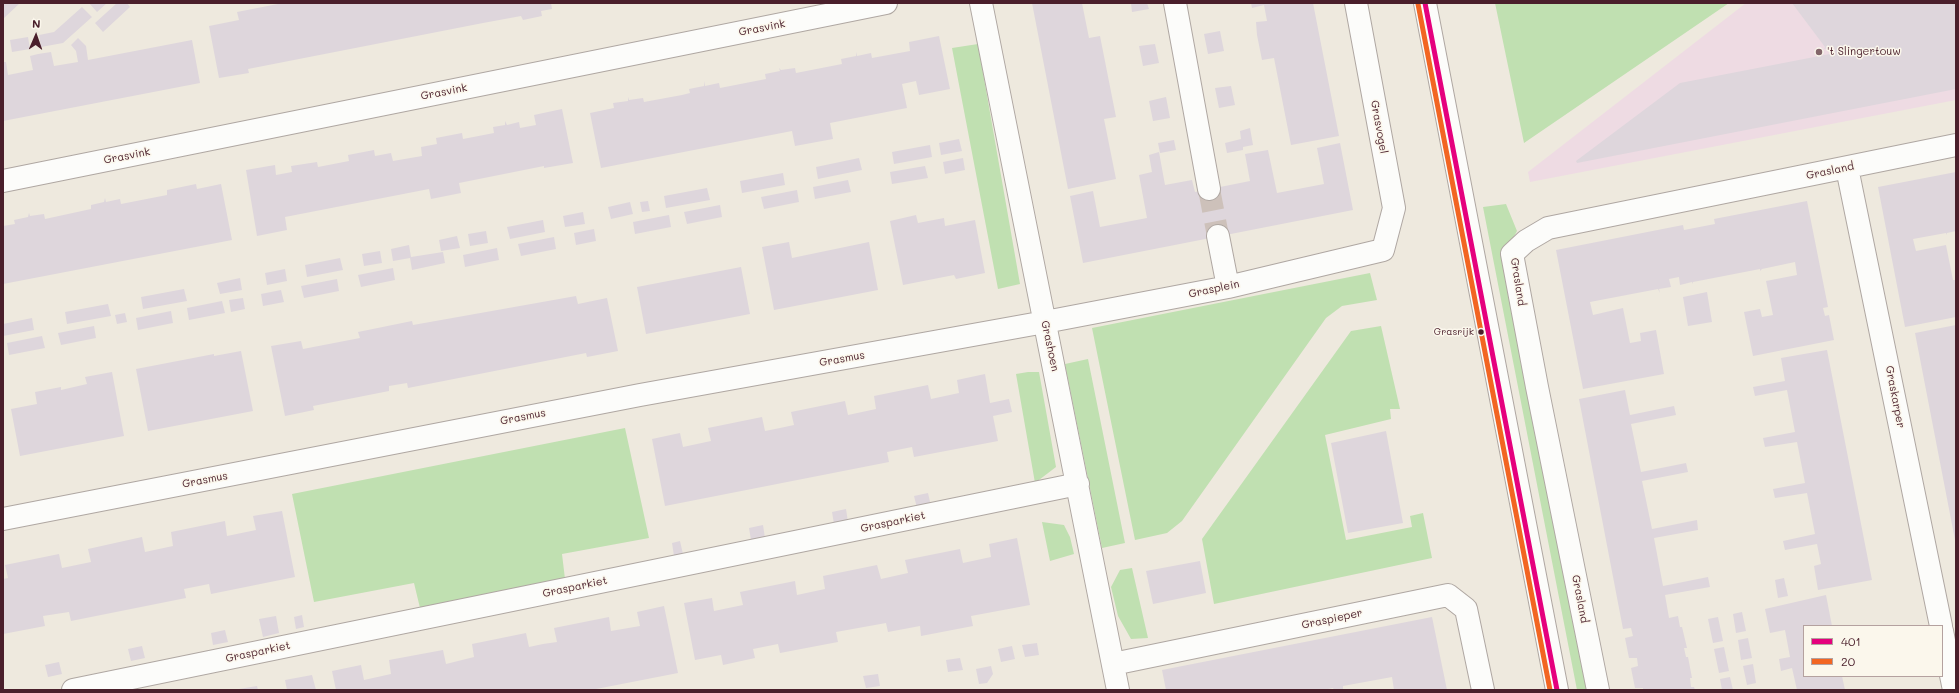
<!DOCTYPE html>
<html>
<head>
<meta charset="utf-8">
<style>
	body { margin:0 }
	#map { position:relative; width:1959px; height:693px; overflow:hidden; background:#eee9de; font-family:Mali,sans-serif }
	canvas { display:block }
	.frame { position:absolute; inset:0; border:4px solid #4a1f2b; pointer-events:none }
	.legend { position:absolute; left:1803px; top:625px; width:140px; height:52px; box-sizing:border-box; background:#fbf7ec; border:1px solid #b4a19f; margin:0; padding:5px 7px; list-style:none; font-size:12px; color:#4a1f2b }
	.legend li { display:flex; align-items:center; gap:8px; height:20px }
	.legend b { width:20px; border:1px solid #b4a19f }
	.north { position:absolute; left:16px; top:16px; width:40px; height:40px; -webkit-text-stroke:3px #fbf7ec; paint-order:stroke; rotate:2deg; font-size:11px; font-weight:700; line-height:16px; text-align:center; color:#4a1f2b }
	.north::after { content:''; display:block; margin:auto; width:14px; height:18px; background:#4a1f2b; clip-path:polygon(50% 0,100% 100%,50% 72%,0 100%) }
</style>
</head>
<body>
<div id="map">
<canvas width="1959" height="693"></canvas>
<div class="frame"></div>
<ul class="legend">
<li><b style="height:5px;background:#e5007d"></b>401</li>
<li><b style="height:5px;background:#f26522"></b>20</li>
</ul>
<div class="north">N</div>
</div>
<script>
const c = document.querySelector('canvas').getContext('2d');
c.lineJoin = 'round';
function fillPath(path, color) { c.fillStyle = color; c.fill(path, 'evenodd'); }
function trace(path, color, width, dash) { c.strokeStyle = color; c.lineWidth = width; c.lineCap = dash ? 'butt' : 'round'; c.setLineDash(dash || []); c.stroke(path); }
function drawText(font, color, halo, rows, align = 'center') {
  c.font = font + ' Mali,sans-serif'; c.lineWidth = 3; c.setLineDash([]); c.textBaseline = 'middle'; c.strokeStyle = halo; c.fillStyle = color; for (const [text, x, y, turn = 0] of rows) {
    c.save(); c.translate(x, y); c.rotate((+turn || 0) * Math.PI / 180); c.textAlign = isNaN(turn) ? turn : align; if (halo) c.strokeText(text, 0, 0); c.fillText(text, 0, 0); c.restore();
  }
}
fillPath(new Path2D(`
	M1746,3H1956V100L1530,182L1528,172Z`), '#eedbe3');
fillPath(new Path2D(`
	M1495,3H1729L1524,143Z
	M978,44L1020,284L998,289L952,48Z
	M1506,204L1517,231L1504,255L1588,690H1577L1483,207Z
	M1370,273L1377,300L1342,306L1326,318L1182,521L1167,533L1135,540L1092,328Z
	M1381,326L1400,409H1390L1391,419L1325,435L1346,540L1412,527L1410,516L1423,513L1432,558L1214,604L1202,539L1351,331Z
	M1088,359L1125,543L1102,548L1065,364Z
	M1028,372H1039L1056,467L1035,483L1016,374Z
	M625,428L649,538L562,554L565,579L420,608L414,583L314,602L292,494Z
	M1042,522L1064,525L1070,537L1074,554L1050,561Z
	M1132,568L1148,638L1131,639L1118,616L1111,587L1120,570Z`), '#c0e0b1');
fillPath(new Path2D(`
	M3,3H20L3,19Z
	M89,3H107L97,12Z
	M117,3H127L130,7L103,32L95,23Z
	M283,3H551L552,9L541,11L542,16L523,20L521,16L483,23L248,69L249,73L219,78L209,26L239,20L237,12Z
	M1032,3H1082L1089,38L1100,36L1116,117L1104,119L1116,179L1068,189Z
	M1131,3H1147L1149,9L1132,12Z
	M1251,3H1313L1339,136L1291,145L1274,58L1262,60L1257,35L1256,22L1267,21L1264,5L1252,8Z
	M1792,3H1956V89L1577,163L1576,161L1680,83L1835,53L1834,47L1824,49L1825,47Z
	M82,7L92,17L63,43L41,47L39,35L54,32Z
	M1220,31L1224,51L1208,54L1204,34Z
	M939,36L950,89L919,95L916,81L902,84L907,108L830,123L833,139L795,146L792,131L601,168L590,113L614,108L613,103L628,101V97L629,100L643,98L644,102L682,95L690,93L689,89L704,86V81L705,86L719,83L720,88L766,79L765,74L780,71L779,68L781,70L795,68L796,73L842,64L841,59L856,56V52L857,56L871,53L872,58L910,51L909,42Z
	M28,37L30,49L12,52L10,40Z
	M78,38L86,46L88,60L192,40L200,83L3,121V62H6L8,75L33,70L30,56L38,54L51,52L54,66L78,62L76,51L71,45Z
	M1155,44L1159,63L1143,66L1139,46Z
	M1231,86L1235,105L1219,108L1215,88Z
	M1166,97L1170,118L1153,121L1149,101Z
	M562,109L573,163L544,168V166L459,183L461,193L431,199L429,189L285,217L287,230L257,236L246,170L275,165L276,175L292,172L291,166L317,162L318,167L349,161L348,155L374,150L375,156L391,153L393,161L422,156L421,147L437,144L436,138L462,133L463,139L494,133L493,127L505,125V121L507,125L519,122L520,128L536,125L534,115Z
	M1250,128L1253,145L1243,147V150L1227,153L1225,143L1241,139L1240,131Z
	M959,139L962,151L941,155L939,143Z
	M1174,140L1176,150L1160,153L1158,143Z
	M1340,143L1353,210L1083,263L1070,196L1093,191L1100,227L1147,218L1139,175L1152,172L1149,155L1159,152L1165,185L1192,180L1195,192L1250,181L1245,154L1268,150L1277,193L1324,184L1317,148Z
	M930,145L932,157L894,164L892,152Z
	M859,158L862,170L818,179L816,167Z
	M963,158L965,170L945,174L943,162Z
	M925,166L928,178L892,184L890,172Z
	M1956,172V231L1947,233L1946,235V233L1913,239L1916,251L1946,245L1953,280H1956V317L1905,327L1878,187Z
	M783,173L785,185L742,193L740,181Z
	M848,180L851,192L815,199L813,187Z
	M196,184L197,189L221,184L232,240L3,284V226L15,224L14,220L28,217L29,213L30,216L44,214L45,219L91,209V205L104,202L105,198L106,202L120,199L121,204L167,195V190Z
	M707,188L710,200L666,208L664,196Z
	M797,190L799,202L764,209L761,197Z
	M648,201L650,211L642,212L640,202Z
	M1807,201L1828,307L1823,308L1825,316L1829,315L1834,340L1753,356L1744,312L1760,309L1762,317L1773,315L1766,281L1797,275L1795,262L1762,269L1760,271V269L1693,282L1692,284V282L1680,285L1679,277L1669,279L1671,287L1659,289L1660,293L1658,289L1590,302L1593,315L1623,308L1630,343L1641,341L1640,333L1656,330L1664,374L1583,389L1556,250L1683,225L1684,230L1715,224L1714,219Z
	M630,202L633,214L611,219L608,207Z
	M720,205L722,217L687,224L684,212Z
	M583,212L585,224L565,227L563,216Z
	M669,215L671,227L635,234L633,222Z
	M916,215L918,223L944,218L945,226L975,220L985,273L956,279L954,275L903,285L890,221Z
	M543,220L545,232L510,239L507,227Z
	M594,229L596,241L576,245L574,233Z
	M486,231L488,243L470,246L468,234Z
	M457,236L460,248L441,251L439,240Z
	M554,237L556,249L521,256L518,244Z
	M789,242L792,258L869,242L878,290L774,310L762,247Z
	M409,245L411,257L443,252L445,263L412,270L410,258L393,261L391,249Z
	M497,248L499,260L465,267L463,255Z
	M380,251L382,263L364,266L362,254Z
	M340,258L343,270L307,277L305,265Z
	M741,267L750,314L646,334L637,287Z
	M393,268L395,280L361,287L358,275Z
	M285,269L287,281L267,285L265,273Z
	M240,278L242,290L220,294L217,283Z
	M337,279L339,291L304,298L301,286Z
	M184,289L187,301L143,309L141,297Z
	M281,290L284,302L263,306L261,294Z
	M1707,292L1712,322L1688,326L1683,297Z
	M576,296L578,304L607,298L618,351L587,357L586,353L408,388L407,383L389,386V391L313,406L314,410L285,416L271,346L301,341L303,349L360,338L358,332L412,321L413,325Z
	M243,298L245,309L231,312L229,300Z
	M222,301L225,313L189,320L187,308Z
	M108,304L111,316L67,324L65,312Z
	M171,311L173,323L138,330L136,318Z
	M125,313L127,322L117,324L115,315Z
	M32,318L34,330L3,336V324Z
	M1956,325V540H1955L1915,333Z
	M94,326L96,338L61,345L58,333Z
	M42,336L45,348L9,355L7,343Z
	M1827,350L1872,580L1818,590L1814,566L1821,564L1817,544L1785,550L1783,541L1815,534L1807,493L1775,498L1773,489L1805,483L1797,442L1765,447L1763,438L1795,432L1787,390L1755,396L1753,387L1785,381L1781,358Z
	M241,351L253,411L148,431L136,369L214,354V356Z
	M112,372L124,436L20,456L11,409L37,404L35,392L61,387V390L87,384L85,377Z
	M985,374L990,403L1009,399L1012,412L993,416L998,441L914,457L912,447L887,452L889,462L665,506L652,439L680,433L683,447L711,441L708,428L762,417L765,431L780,428L794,425L791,412L845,401L848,415L876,409L874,396L928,385L931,399L959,393L957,380Z
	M1625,390L1630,415L1674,406L1676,415L1631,424L1641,472L1686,463L1688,472L1642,481L1652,529L1697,520L1698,530L1654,538L1663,586L1708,577L1710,587L1665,595L1669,618L1678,616L1680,627H1682L1687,648H1684L1686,657H1688L1692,678H1690L1691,687H1694L1695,690H1643V688H1635L1631,668L1638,666L1637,658H1629L1625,638L1633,636L1631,628L1623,629L1579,399Z
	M1386,431L1403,523L1348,533L1331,443Z
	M928,493L931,506L917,508L914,496Z
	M846,509L848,522L834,524L832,512Z
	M282,511L295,577L211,594L209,584L184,589L186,598L71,621L69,612L43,616L45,626L3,634V579L8,578L5,565L59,554L62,568L91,562L88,549L142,537L145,552L173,546L171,532L225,521L227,536L256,530L253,516Z
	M763,525L765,538L751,540L749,528Z
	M1017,538L1030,605L971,616L973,626L921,636L920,626L888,632L886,623L836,632L838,642L822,645L780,653L778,644L753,649L755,658L723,665L721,655L695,660L684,603L712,598L714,611L743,605L740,592L795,581L797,595L825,589L823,576L877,565L881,579L908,573L905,560L960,549L963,563L991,557L989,544Z
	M680,541L683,554L674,556L672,543Z
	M1200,561L1206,593L1153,604L1146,571Z
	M1784,578L1788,596L1778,598L1775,580Z
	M1826,595L1832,626H1804V676H1842L1845,690H1797L1792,668L1781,671L1779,659L1790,657L1785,630L1770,633L1765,609Z
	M664,606L678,673L591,690H336L332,671L361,665L364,680L391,674L389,660L443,650L446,664L474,657L472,644L526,633L529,647L543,644L557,642L554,628L609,617L611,631L640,626L637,612Z
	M1742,612L1746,631L1736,633L1733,614Z
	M302,615L304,627L296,629L294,617Z
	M276,616L279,633L263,637L259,619Z
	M1432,617L1447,690H1394L1392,677L1343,686V690H1334L1333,688L1323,690H1166L1162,670Z
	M1718,617L1723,641L1713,643L1708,619Z
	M225,630L228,642L213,645L211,633Z
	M1748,638L1752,658L1741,660L1738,640Z
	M1037,643L1039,655L1025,657L1022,645Z
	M142,646L145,658L131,661L128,649Z
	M1012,646L1015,659L1001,662L998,649Z
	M1724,647L1729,671L1719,673L1714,649Z
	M960,658L963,670L948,672L946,660Z
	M59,662L62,674L48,677L45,665Z
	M1753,664L1756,683L1747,685L1743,666Z
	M991,666L993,674L987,683L979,684L976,669Z
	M878,674L880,686L866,688L863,676Z
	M312,675L316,690H287L285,680Z
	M1730,677L1733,690H1722L1720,679Z
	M257,686L258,690H239V689Z`), '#ded6dc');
trace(new Path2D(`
	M1209,189L1218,236`), '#cdc1ba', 22, [22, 11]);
const minor = new Path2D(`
	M981,3L1118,690
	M1175,3L1209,189
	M1425,3L1557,690
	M1847,168L1941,626
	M3,181L886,3
	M1218,236L1228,287
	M3,519L640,395L1045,322L1228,287L1383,250L1394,208L1356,3
	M1942,631L1954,690
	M1113,664L1448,595L1466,609L1483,690
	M73,690L1078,484
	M1598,690L1537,387L1512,254L1526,241L1548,228L1956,145`);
trace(minor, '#afa7a2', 24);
trace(minor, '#fcfcfa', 22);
trace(new Path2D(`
	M1425,3L1557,690`), '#e5007d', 5);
trace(new Path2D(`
	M1418,4L1550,690`), '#f26522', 5);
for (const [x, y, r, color] of [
	[1819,52,4,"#83666a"],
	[1481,332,3.5,"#4a1f2b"]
]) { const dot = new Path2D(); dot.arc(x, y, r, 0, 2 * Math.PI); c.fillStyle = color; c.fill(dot); trace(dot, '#fbf7ec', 1.5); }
drawText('10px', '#4a1f2b', '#fbf7ec', [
	["Grasrijk",1474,332]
], 'right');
drawText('11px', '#4a1f2b', '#fbf7ec', [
	["Grasvink",762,28,-11],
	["Grasvink",444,92,-11],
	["Grasvogel",1379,127,80],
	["Grasvink",127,156,-11],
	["Grasland",1830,171,-12],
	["Grasland",1518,282,81],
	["Grasplein",1214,289,-12],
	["Grashoen",1050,346,78],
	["Grasmus",842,359,-10],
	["Graskarper",1895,397,79],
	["Grasmus",523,417,-11],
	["Grasmus",205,480,-11],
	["Grasparkiet",893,522,-12],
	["Grasparkiet",575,587,-12],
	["Grasland",1580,599,79],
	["Graspieper",1332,619,-12],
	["Grasparkiet",258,652,-12]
]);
drawText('11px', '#4a1f2b', '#fbf7ec', [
	["'t Slingertouw",1827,52]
], 'left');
</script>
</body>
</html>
